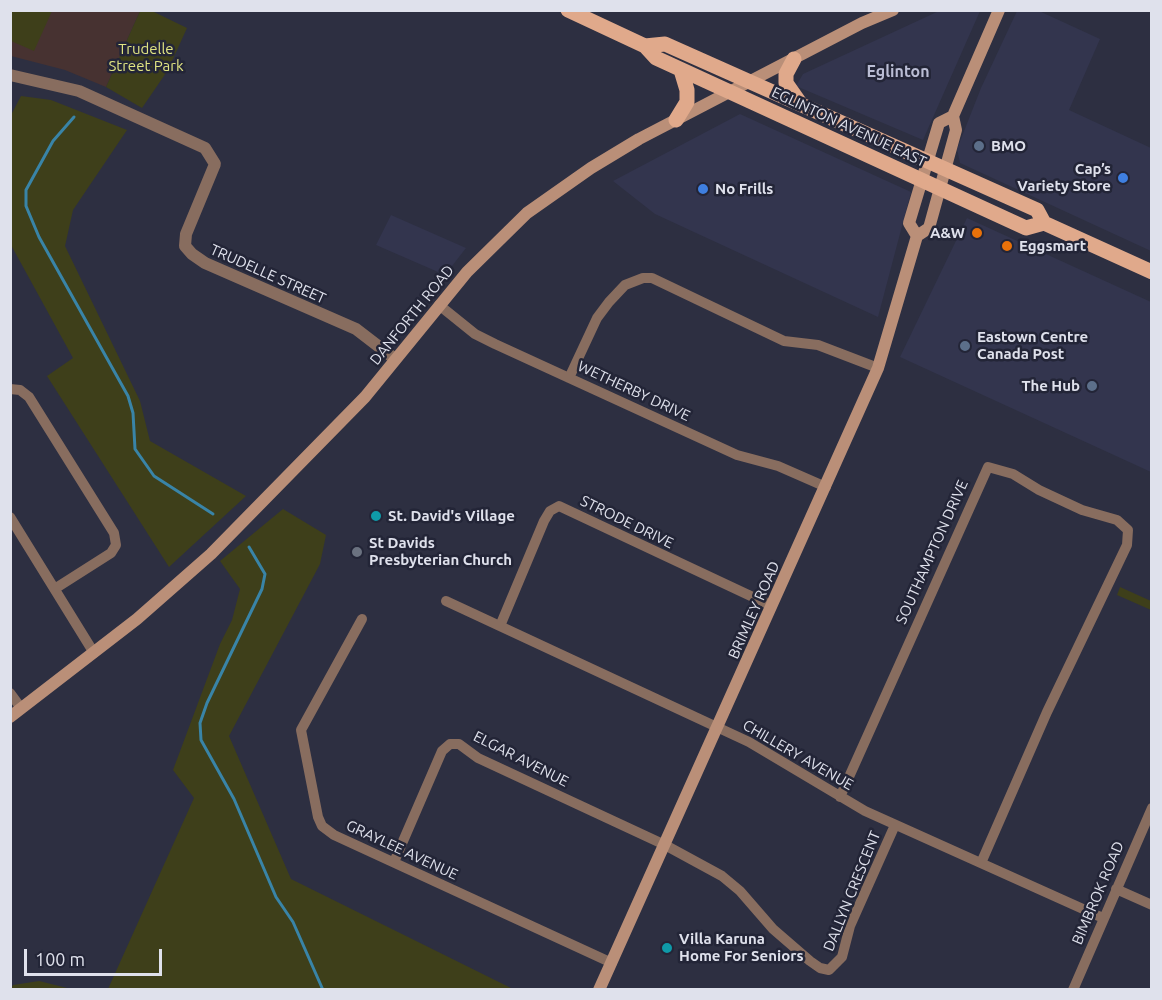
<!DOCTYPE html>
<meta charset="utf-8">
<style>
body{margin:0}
#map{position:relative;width:1162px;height:1000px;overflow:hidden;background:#2d2f41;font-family:Ubuntu,sans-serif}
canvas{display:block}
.frame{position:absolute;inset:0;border:12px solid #dfe1ec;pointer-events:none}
.scale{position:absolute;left:24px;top:949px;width:138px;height:27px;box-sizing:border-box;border:3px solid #dfe1ec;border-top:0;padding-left:8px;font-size:18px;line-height:21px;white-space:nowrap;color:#dfe1ec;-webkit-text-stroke:4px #232537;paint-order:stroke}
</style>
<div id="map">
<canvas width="1162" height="1000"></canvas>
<div class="frame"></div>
<div class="scale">100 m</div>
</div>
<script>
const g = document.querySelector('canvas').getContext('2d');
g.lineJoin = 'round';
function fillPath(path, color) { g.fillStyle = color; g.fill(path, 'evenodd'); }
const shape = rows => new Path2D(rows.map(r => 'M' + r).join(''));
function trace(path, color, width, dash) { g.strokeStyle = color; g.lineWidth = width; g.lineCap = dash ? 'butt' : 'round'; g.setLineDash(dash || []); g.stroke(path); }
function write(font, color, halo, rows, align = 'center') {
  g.font = font + ' Ubuntu,sans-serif'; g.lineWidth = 5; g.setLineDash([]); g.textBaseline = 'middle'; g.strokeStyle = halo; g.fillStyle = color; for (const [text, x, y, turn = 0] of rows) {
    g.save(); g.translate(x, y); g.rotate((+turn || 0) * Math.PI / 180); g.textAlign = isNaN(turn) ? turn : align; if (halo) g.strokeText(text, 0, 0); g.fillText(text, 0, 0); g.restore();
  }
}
const built = shape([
 [939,11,980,11,923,140,796,86,803,74],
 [1017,11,1039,11,1100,39,1069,110,1151,148,1151,251,960,163,957,149,981,88],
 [740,114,911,192,878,317,655,214,613,181],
 [391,215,466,248,445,275,376,245],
 [967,218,1151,302,1151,472,900,357]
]);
const education = shape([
 [10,11,140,11,106,87,65,70,11,56]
]);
const green = shape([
 [11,10,52,11,34,51,11,41],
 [140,11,152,11,187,28,168,70,142,108,106,87],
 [21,96,51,100,127,130,73,210,65,246,140,401,150,441,246,496,169,567,47,376,73,358,11,245,11,115],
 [283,509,326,535,320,564,229,736,291,879,513,989,108,989,194,798,173,770,220,644,232,620,240,589,220,561],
 [1120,587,1151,601,1151,610,1117,595],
 [39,981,71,989,11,989,13,985]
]);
const stream = shape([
 [74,117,53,141,26,190,26,206,39,237,128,396,133,413,135,449,154,476,213,514],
 [249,547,265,574,262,589,207,703,200,723,201,740,234,799,276,897,293,922,323,990]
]);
const minor = shape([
 [439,305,475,334,495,344,737,455,778,466,826,487],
 [569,378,597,318,609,302,625,285,643,278,652,278,784,341,818,345,878,368],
 [10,389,20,390,29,397,114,533,116,545,111,553,56,588],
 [10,517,94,653],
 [446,601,749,742,865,811,1103,918],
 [362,619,301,730,318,817,322,826,334,835,612,963],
 [500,626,544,521,550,511,559,506,772,606],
 [10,693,21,708],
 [840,797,988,467,1013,474,1039,490,1082,510,1117,520,1128,530,1127,545,1047,712,981,863],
 [394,862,442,751,450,744,459,744,478,758,665,845,722,876,740,891,773,929,810,961,820,968,829,970,842,957,850,926,895,825],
 [1116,889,1152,905],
 [1073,990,1152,808]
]);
const tertiary = shape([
 [10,75,79,91,205,148,215,164,186,234,185,246,192,254,205,263,356,329,395,359]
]);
const secondary = shape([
 [917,236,909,223,939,123,953,116],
 [10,717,137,619,211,554,365,397,467,272,527,213,591,168,639,139,862,23,893,10],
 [599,990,878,368,917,236,929,228,956,130,953,116,999,10]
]);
const primary = shape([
 [568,10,645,46,656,58,1026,228,1044,223],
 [645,46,665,44,766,89,1037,210,1044,223,1152,272],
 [794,59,786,74,786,83,800,103],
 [676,120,687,102,687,90,681,70]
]);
const markers = [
 [979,146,6,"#5c6f8a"],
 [1123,178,6,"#3f7fe0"],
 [703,189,6,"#3f7fe0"],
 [977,233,6,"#e8710a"],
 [1007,246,6,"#e8710a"],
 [965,346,6,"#5c6f8a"],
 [1092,386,6,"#5c6f8a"],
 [376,516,6,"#0f9aa8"],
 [357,552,6,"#6b7280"],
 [667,948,6,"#0f9aa8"]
];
const parkNames = [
 ["Trudelle",146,49],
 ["Street Park",146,66]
];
const streetNames = [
 ["EGLINTON AVENUE EAST",849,127,25],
 ["TRUDELLE STREET",268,274,24],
 ["DANFORTH ROAD",412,315,-51],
 ["WETHERBY DRIVE",634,391,25],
 ["STRODE DRIVE",627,522,26],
 ["SOUTHAMPTON DRIVE",932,552,-66],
 ["BRIMLEY ROAD",754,610,-66],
 ["CHILLERY AVENUE",798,755,30],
 ["ELGAR AVENUE",521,759,27],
 ["GRAYLEE AVENUE",402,850,25],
 ["DALLYN CRESCENT",852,891,-68],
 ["BIMBROK ROAD",1098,893,-67]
];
const poiNames = [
 ["BMO",991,146],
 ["Cap’s",1111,169,"right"],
 ["Variety Store",1111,186,"right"],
 ["No Frills",715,189],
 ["A&W",965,233,"right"],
 ["Eggsmart",1019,246],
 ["Eastown Centre",977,337],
 ["Canada Post",977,354],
 ["The Hub",1080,386,"right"],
 ["St. David's Village",388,516],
 ["St Davids",369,543],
 ["Presbyterian Church",369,560],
 ["Villa Karuna",679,939],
 ["Home For Seniors",679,956]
];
const neighbourhoodNames = [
 ["Eglinton",898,72]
];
fillPath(built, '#33354e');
fillPath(education, '#473231');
fillPath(green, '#3e3f1a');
trace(stream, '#3984a7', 3);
trace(minor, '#886d5f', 10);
trace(tertiary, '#886d5f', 12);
trace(secondary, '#ba8f78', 12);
trace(primary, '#e0a98b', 15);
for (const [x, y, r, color] of markers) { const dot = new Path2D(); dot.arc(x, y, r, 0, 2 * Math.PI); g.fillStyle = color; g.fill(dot); trace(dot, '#232537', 2); }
write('15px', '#dfe382', '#232537', parkNames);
write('15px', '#dfe1ec', '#232537', streetNames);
write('bold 15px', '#dfe1ec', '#232537', poiNames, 'left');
write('bold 16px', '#babdd4', '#232537', neighbourhoodNames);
</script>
